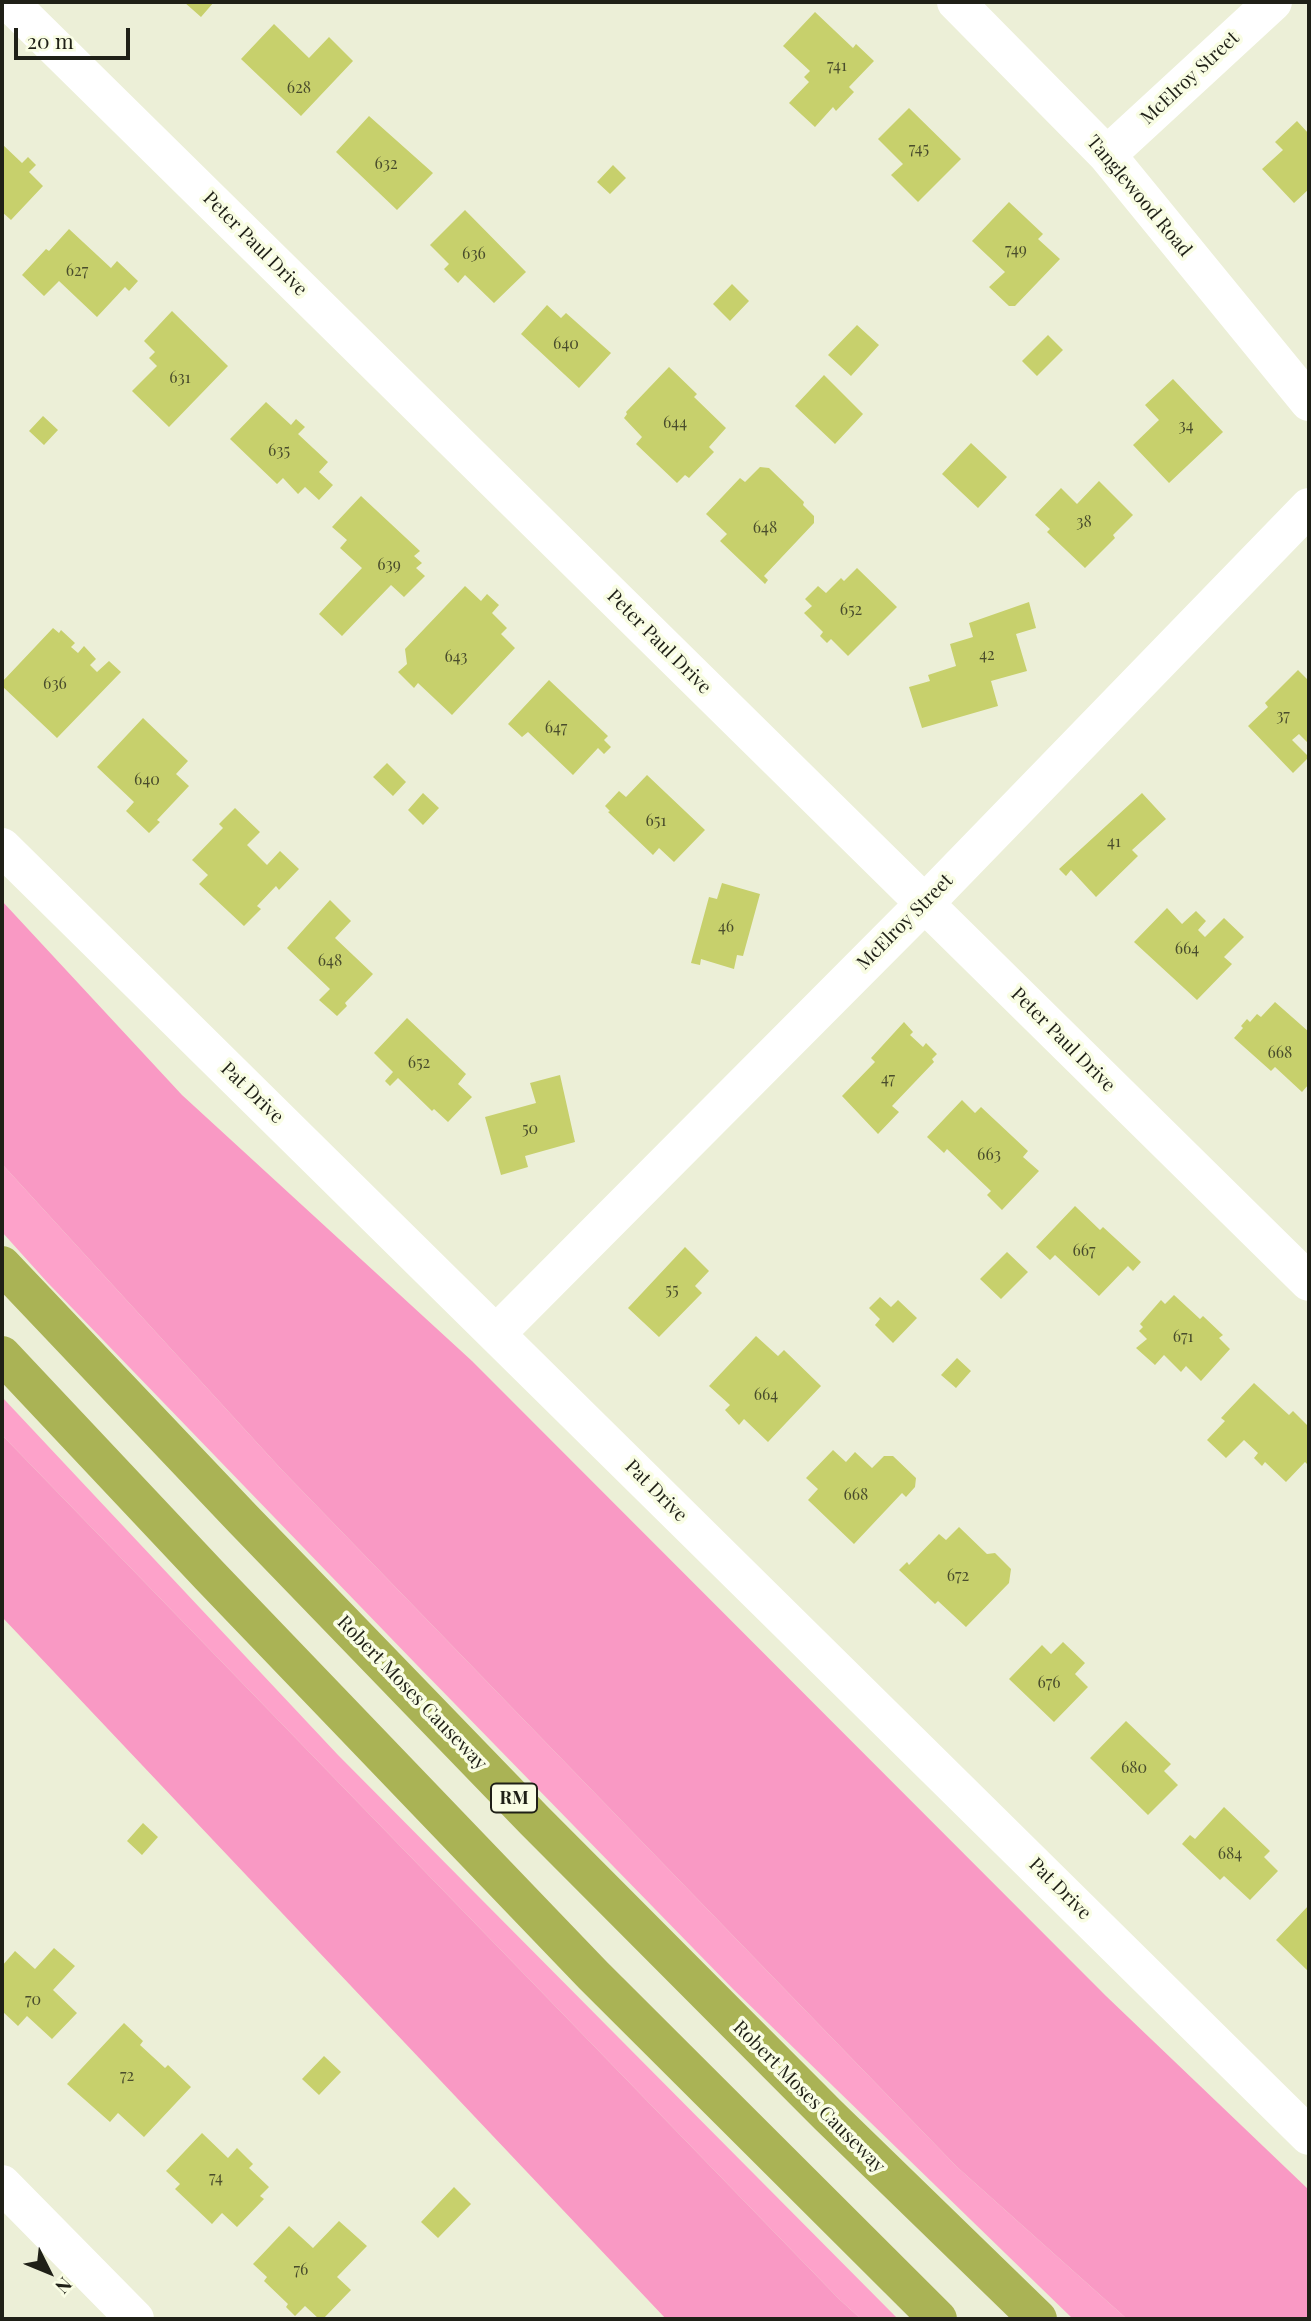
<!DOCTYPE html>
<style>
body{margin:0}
#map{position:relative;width:1311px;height:2321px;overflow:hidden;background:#ecefd7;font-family:"Playfair Display",serif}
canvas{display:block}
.frame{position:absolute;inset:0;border:4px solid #1f2017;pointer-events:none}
.north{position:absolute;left:14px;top:2237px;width:70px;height:70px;-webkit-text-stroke:5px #f9fde4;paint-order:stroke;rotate:133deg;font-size:19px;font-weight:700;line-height:28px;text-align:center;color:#1f2017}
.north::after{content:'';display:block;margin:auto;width:24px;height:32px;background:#1f2017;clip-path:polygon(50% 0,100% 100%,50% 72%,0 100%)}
.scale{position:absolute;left:14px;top:28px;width:116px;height:32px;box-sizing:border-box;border:4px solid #1f2017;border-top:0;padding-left:9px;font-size:21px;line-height:24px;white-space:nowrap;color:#1f2017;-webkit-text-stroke:5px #f9fde4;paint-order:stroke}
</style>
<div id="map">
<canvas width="1311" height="2321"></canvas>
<div class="frame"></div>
<div class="north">N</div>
<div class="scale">20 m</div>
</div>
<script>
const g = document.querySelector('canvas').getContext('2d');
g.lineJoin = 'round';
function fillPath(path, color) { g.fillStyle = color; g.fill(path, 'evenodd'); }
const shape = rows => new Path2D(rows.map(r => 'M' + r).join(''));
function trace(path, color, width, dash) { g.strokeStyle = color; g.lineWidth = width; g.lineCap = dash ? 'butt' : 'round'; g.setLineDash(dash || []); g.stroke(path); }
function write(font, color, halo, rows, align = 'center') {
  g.font = font + ' "Playfair Display",serif'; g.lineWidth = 7; g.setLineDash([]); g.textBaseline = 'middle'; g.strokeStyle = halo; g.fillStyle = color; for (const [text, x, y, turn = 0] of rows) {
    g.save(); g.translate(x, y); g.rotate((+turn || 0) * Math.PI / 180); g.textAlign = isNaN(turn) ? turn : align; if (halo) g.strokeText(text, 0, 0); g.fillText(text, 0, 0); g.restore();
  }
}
const green = shape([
 [2,1164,281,1469,957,2167,1127,2319,1073,2319,733,1989,415,1663,47,1282,2,1232],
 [2,1397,338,1755,898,2319,861,2319,839,2299,2,1435]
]);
const forest = shape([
 [2,901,182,1095,472,1361,1106,1996,1309,2190,1309,2319,1127,2319,957,2167,281,1469,2,1164],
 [2,1435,839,2299,861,2319,666,2319,2,1617]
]);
const building = shape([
 [184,2,214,2,201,17],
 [815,12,853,48,856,44,874,61,849,87,854,92,836,111,833,107,815,127,789,103,809,82,804,77,810,71,783,46],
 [274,24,309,58,329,37,353,61,301,116,241,59],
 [909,108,961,159,918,202,891,175,903,164,878,139],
 [369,116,433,173,397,210,336,152],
 [1297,121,1309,134,1309,189,1294,203,1262,169,1283,150,1275,142],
 [2,144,22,163,28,157,36,165,29,172,43,186,11,220,2,212],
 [613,165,626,178,610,194,597,182],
 [1009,202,1043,234,1038,239,1060,259,1015,306,1009,306,989,287,1005,272,972,241],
 [465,210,526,272,494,303,465,275,458,283,444,269,449,264,430,245],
 [69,229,111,268,117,261,138,281,129,291,125,287,97,317,59,281,44,296,22,275,46,249,49,251],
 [732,284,749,301,730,321,713,304],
 [547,305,561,318,566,313,611,353,579,388,521,334],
 [172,311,228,366,169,427,132,391,157,366,149,358,155,352,144,341],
 [857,325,879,345,851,376,828,355],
 [1048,335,1063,350,1037,376,1022,361],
 [669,367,697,394,694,397,726,428,709,447,714,452,689,478,685,475,677,483,636,444,642,437,624,418,627,414,626,412],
 [824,375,863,414,835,444,795,406],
 [1173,379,1223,432,1169,483,1133,445,1159,420,1145,405],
 [266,402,291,425,296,419,305,427,298,434,328,462,319,472,333,485,319,500,305,487,298,494,283,478,277,484,230,439],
 [43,416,58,430,44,445,29,431],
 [971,443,1007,477,978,508,942,474],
 [760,467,769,468,804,502,803,505,814,516,814,523,764,576,768,580,765,584,720,541,727,534,706,514,740,478,745,482],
 [1099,481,1133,515,1113,535,1115,538,1085,568,1047,532,1050,529,1035,515,1061,488,1077,504],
 [361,496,420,551,414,556,422,563,416,568,425,576,404,597,391,585,342,636,319,614,362,568,340,548,347,540,332,527],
 [857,568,897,607,848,656,831,639,827,643,820,636,823,632,804,613,812,606,805,599,818,586,826,593,841,578,844,581],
 [465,586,481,601,487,594,499,605,492,613,507,628,501,634,515,648,452,715,418,683,414,688,398,672,407,664,405,649],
 [1029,602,1036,628,1016,634,1027,671,991,681,998,706,922,728,909,687,930,681,928,675,956,666,950,644,973,637,969,623],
 [53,628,59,633,61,630,75,643,71,647,78,653,84,646,96,659,90,665,97,672,109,661,121,672,57,738,2,686,2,682],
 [1298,670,1309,681,1309,744,1299,734,1292,740,1309,757,1293,773,1248,726,1268,707,1265,703],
 [549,680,608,736,604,740,611,747,604,754,598,748,573,775,528,732,522,737,508,724],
 [143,718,188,761,176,774,189,786,157,820,160,822,149,833,126,811,134,802,97,767],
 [387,763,406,782,393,796,373,777],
 [647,775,705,830,674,862,659,848,653,855,608,812,610,811,605,806,619,791,626,797],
 [423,793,439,808,423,825,408,810],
 [1142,793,1166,819,1132,850,1138,856,1096,897,1071,870,1066,876,1059,869],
 [235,808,260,832,247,845,267,865,280,851,299,869,279,890,276,886,257,906,261,909,244,926,199,884,208,875,192,860,223,828,219,824],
 [722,883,760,894,743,956,737,955,734,969,701,959,700,965,691,963,709,897,717,899],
 [330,900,351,921,335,938,373,974,345,1003,347,1006,337,1016,319,1000,330,989,287,948],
 [1167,908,1182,924,1196,911,1206,921,1198,930,1205,937,1224,918,1244,937,1224,957,1232,964,1197,1000,1134,942],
 [1275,1002,1309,1032,1309,1084,1302,1092,1275,1067,1271,1071,1234,1038,1243,1028,1241,1026,1247,1019,1250,1022,1257,1014,1261,1017],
 [407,1018,466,1074,458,1084,472,1097,448,1122,434,1109,432,1111,398,1078,390,1086,385,1081,393,1072,374,1053],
 [904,1022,913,1032,910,1035,923,1047,926,1043,937,1054,932,1059,934,1062,892,1106,899,1112,878,1134,842,1096,875,1062,871,1058],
 [560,1075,575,1142,525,1156,528,1167,501,1175,485,1117,536,1103,530,1083],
 [962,1100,975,1113,981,1107,1028,1151,1023,1157,1039,1171,1002,1210,987,1195,991,1191,947,1149,944,1153,927,1137],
 [1075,1206,1100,1230,1103,1227,1141,1262,1133,1271,1128,1266,1099,1296,1055,1255,1050,1260,1036,1247],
 [685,1247,709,1271,695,1286,702,1293,659,1337,628,1308],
 [1007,1252,1028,1272,1001,1299,980,1279],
 [1174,1295,1200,1319,1203,1316,1223,1335,1219,1338,1230,1349,1201,1381,1186,1366,1181,1372,1164,1355,1155,1365,1136,1348,1147,1339,1139,1331,1143,1327,1140,1324,1161,1300,1165,1304],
 [880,1297,891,1307,898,1300,917,1318,893,1343,875,1325,880,1319,869,1308],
 [756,1336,778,1356,784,1350,821,1386,768,1442,744,1419,739,1425,725,1410,730,1405,709,1386],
 [957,1358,971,1371,956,1388,941,1375],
 [1254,1383,1289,1415,1293,1411,1309,1427,1309,1462,1307,1464,1305,1462,1286,1482,1265,1462,1262,1466,1254,1458,1258,1453,1244,1440,1226,1458,1207,1440,1225,1421,1221,1418],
 [833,1450,846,1462,855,1452,872,1468,884,1456,893,1456,916,1478,915,1487,906,1497,902,1493,854,1544,808,1500,818,1489,806,1478],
 [959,1527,987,1554,995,1553,1011,1569,1009,1583,966,1627,938,1601,935,1604,899,1570,907,1562,909,1565,939,1534,946,1540],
 [1063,1642,1085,1663,1075,1674,1088,1687,1054,1722,1009,1679,1042,1645,1051,1654],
 [1126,1721,1171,1764,1164,1771,1178,1785,1148,1815,1090,1758],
 [1224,1807,1270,1851,1264,1857,1278,1871,1250,1900,1224,1876,1220,1880,1182,1844,1190,1835,1195,1839],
 [143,1823,158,1837,142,1855,127,1841],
 [1309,1905,1309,1972,1276,1940],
 [54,1948,75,1966,53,1990,77,2013,52,2039,27,2016,18,2026,2,2011,2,1966,15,1951,35,1969],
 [124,2023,143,2041,140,2045,165,2068,168,2065,191,2087,144,2137,118,2113,110,2122,67,2084],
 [324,2056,341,2072,319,2095,302,2079],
 [202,2133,228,2158,237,2148,253,2164,249,2168,269,2187,260,2196,264,2199,237,2227,222,2213,212,2224,175,2189,180,2184,166,2171],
 [454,2187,471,2204,438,2238,421,2222],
 [339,2221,367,2246,337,2277,351,2290,323,2319,319,2319,305,2306,295,2316,286,2307,288,2304,264,2281,267,2277,253,2264,289,2226,313,2248]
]);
const minor = shape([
 [9,2,1309,1282],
 [956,2,1107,155,1309,402],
 [1107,155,1273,2],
 [2,847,1309,2136],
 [497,1333,925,903,1309,507],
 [2,2184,135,2319]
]);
const motorway = shape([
 [2,1265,242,1518,534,1820,828,2115,1038,2319],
 [2,1355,210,1576,593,1975,938,2319]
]);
const numberNames = [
 ["741",837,66],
 ["628",299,88],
 ["745",919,149],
 ["632",386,164],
 ["749",1016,250],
 ["636",474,254],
 ["627",77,271],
 ["640",566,344],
 ["631",180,378],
 ["644",675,423],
 ["34",1186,426],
 ["635",279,451],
 ["38",1084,522],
 ["648",765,528],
 ["639",389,565],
 ["652",851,610],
 ["42",987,655],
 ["643",456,657],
 ["636",55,684],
 ["37",1283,716],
 ["647",556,728],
 ["640",147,780],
 ["651",656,821],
 ["41",1114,842],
 ["46",726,927],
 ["664",1187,949],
 ["648",330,961],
 ["668",1280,1053],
 ["652",419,1063],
 ["47",888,1079],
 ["50",530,1129],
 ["663",989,1155],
 ["667",1084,1251],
 ["55",672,1290],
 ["671",1183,1337],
 ["664",766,1395],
 ["668",856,1495],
 ["672",958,1576],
 ["676",1049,1683],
 ["680",1134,1768],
 ["684",1230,1854],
 ["70",33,2000],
 ["72",127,2076],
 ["74",216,2178],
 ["76",301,2270]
];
const shields = [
 [514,1798,46]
];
const shieldNames = [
 ["RM",514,1798]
];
const streetNames = [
 ["McElroy Street",1190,78,-43],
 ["Tanglewood Road",1139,196,50],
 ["Peter Paul Drive",255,244,45],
 ["Peter Paul Drive",659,642,45],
 ["McElroy Street",905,922,-45],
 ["Peter Paul Drive",1063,1040,45],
 ["Pat Drive",252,1093,44],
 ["Pat Drive",656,1491,45],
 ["Robert Moses Causeway",412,1693,46],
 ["Pat Drive",1060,1889,45],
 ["Robert Moses Causeway",809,2097,45]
];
fillPath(green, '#fda2ca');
fillPath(forest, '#f999c4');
fillPath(building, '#c7d06c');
trace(minor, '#fff', 38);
trace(motorway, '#aab355', 38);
write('16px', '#494c2c', null, numberNames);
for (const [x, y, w] of shields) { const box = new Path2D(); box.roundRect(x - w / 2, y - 14.5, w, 29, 5); g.fillStyle = '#f9fde4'; g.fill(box); trace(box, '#1f2017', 2); }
write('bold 18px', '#1f2017', null, shieldNames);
write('19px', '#1f2017', '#f9fde4', streetNames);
</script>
